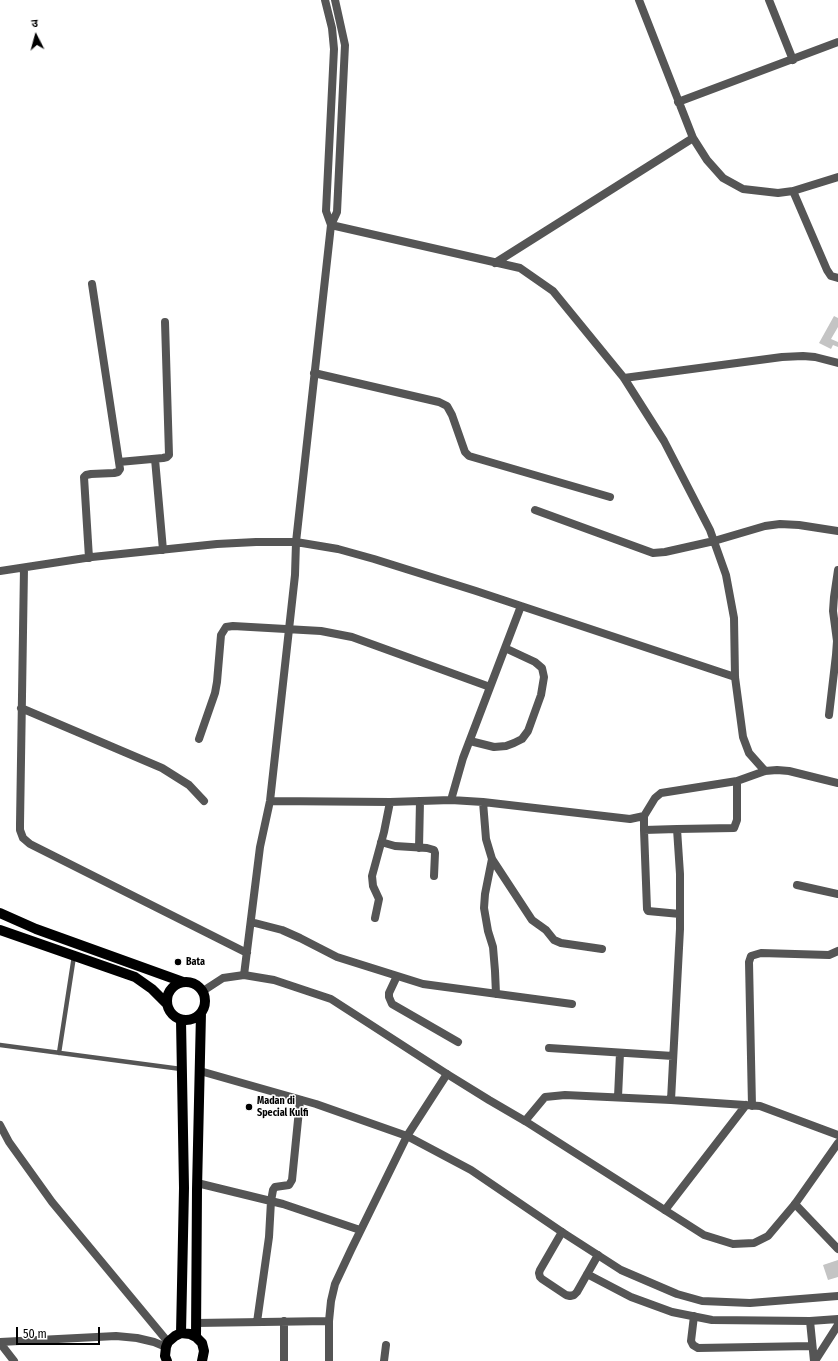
<!DOCTYPE html>
<meta charset="utf-8">
<style>
body{margin:0}
#map{position:relative;width:838px;height:1361px;overflow:hidden;background:#fff;font-family:"Fira Sans Condensed","Noto Sans Devanagari",sans-serif}
canvas{display:block}
.north{position:absolute;left:16px;top:16px;width:40px;height:40px;-webkit-text-stroke:3px #fff;paint-order:stroke;rotate:354deg;font-size:11px;font-weight:700;line-height:16px;text-align:center;color:#000}
.north::after{content:'';display:block;margin:auto;width:14px;height:18px;background:#000;clip-path:polygon(50% 0,100% 100%,50% 72%,0 100%)}
.scale{position:absolute;left:16px;top:1327px;width:84px;height:18px;box-sizing:border-box;border:2px solid #000;border-top:0;padding-left:5px;font-size:12px;line-height:14px;white-space:nowrap;color:#000;-webkit-text-stroke:3px #fff;paint-order:stroke}
</style>
<div id="map">
<canvas width="838" height="1361"></canvas>
<div class="north">उ</div>
<div class="scale">50 m</div>
</div>
<script>
const g = document.querySelector('canvas').getContext('2d');
g.lineJoin = 'round';
function fillPath(path, color) { g.fillStyle = color; g.fill(path, 'evenodd'); }
const shape = rows => new Path2D(rows.map(r => 'M' + r).join(''));
function trace(path, color, width, dash) { g.strokeStyle = color; g.lineWidth = width; g.lineCap = dash ? 'butt' : 'round'; g.setLineDash(dash || []); g.stroke(path); }
function write(font, color, halo, rows, align = 'center') {
  g.font = font + ' "Fira Sans Condensed",sans-serif'; g.lineWidth = 3; g.setLineDash([]); g.textBaseline = 'middle'; g.strokeStyle = halo; g.fillStyle = color; for (const [text, x, y, turn = 0] of rows) {
    g.save(); g.translate(x, y); g.rotate((+turn || 0) * Math.PI / 180); g.textAlign = isNaN(turn) ? turn : align; if (halo) g.strokeText(text, 0, 0); g.fillText(text, 0, 0); g.restore();
  }
}
const building = shape([
 [834,316,838,318,838,327,831,339,838,342,838,347,833,345,831,349,819,343],
 [838,1260,838,1277,828,1280,823,1265]
]);
const service = shape([
 [0,1045,181,1069],
 [59,1053,74,956]
]);
const minor = shape([
 [325,0,332,28,334,49,326,211,331,225],
 [639,0,693,138,707,160,723,178,743,189,778,193,793,191,838,177],
 [769,0,793,60],
 [678,102,838,42],
 [793,191,827,270,831,276,838,278],
 [331,225,520,268,553,291,624,378,664,441,710,530,726,575,734,618,735,677,743,737,749,753,765,771],
 [495,263,693,138],
 [314,373,439,402,447,406,452,415,465,452,469,456,610,497],
 [624,378,782,357,803,356,815,357,838,363],
 [155,459,163,550],
 [119,462,163,458,167,457,169,455,165,322],
 [535,510,653,553,665,552,714,541,765,526,780,524,799,525,838,531],
 [89,558,84,477,86,475,91,474,114,473,118,472,120,469,92,284],
 [24,568,20,824,20,830,23,838,30,844,247,953],
 [0,571,92,557,217,544,256,542,296,542,338,549,374,559,476,591,735,677],
 [21,708,162,768,189,785,204,801],
 [829,715,836,655,837,641,833,611,834,597,838,570],
 [199,739,215,693,217,682,221,635,226,627,233,626,321,631,352,637,490,687],
 [470,741,494,747,506,746,514,743,522,739,528,731,541,695,544,677,542,668,535,662,505,648],
 [451,800,463,758,521,606],
 [270,801,390,802,451,800,483,802,630,819,644,816,655,798,661,793,737,781,765,771,777,770,789,771,838,783],
 [483,802,486,839,492,859,532,920,546,930,554,940,561,943,602,949],
 [644,816,644,830,677,829,680,874,680,929,671,1100],
 [677,829,734,828,737,820,737,781],
 [644,830,647,909,648,911,680,914],
 [381,842,395,846,427,848,434,850,435,853,434,876],
 [419,848,420,801],
 [492,859,485,894,484,908,488,931,493,947,495,971,496,994],
 [797,885,838,894],
 [375,918,379,899,373,886,372,876,384,832,390,802],
 [251,922,282,930,300,938,337,957,423,984,572,1004],
 [244,975,260,847,270,801,295,575,296,542,331,225,337,212,345,45,335,0],
 [397,976,389,993,389,997,392,1004,458,1042],
 [549,1048,673,1056],
 [618,1097,620,1053],
 [752,1106,749,962,751,956,761,953,829,955,838,951],
 [525,1121,545,1097,565,1095,671,1100,760,1106,838,1135],
 [0,1125,9,1142,52,1202,168,1342],
 [197,1183,283,1204,360,1230],
 [795,1204,838,1249],
 [665,1210,746,1105],
 [562,1232,540,1270,539,1273,540,1277,542,1279,566,1295,570,1296,574,1295,577,1292,598,1255],
 [587,1274,631,1297,672,1312,712,1320,810,1321,838,1319],
 [694,1316,691,1341,693,1345,698,1348,812,1346],
 [810,1321,814,1361],
 [257,1322,269,1237,271,1201,273,1190,275,1187,289,1185,292,1180,300,1100],
 [196,1323,329,1321],
 [0,1342,116,1336,137,1338,154,1342,166,1347],
 [0,1343,14,1361],
 [284,1361,284,1321],
 [329,1361,329,1321,331,1301,335,1284,351,1250,407,1136,447,1074],
 [384,1361,386,1345],
 [815,1361,838,1325]
]);
const tertiary = shape([
 [203,991,223,978,244,975,274,980,331,999,447,1074,489,1100,525,1121,704,1235,733,1244,754,1243,768,1236,795,1204,838,1143],
 [200,1071,316,1104,407,1136,471,1170,562,1232,621,1270,677,1294,702,1301,750,1303,838,1296]
]);
const primary = shape([
 [0,913,36,929,183,982],
 [0,930,135,977,152,989,167,1004],
 '167 1001a19 19 0 1 1 38 0a19 19 0 1 1-38 0Z',
 [181,1333,184,1188,181,1020],
 [196,1337,197,1189,201,1013],
 [167,1361,165,1356,166,1347,168,1342,175,1336,181,1333,190,1334,196,1337,202,1343,204,1351,202,1361]
]);
const markers = [
 [178,962,4,"#000"],
 [249,1107,4,"#000"]
];
const poiNames = [
 ["Bata",186,962],
 ["Madan di",257,1101],
 ["Special Kulfi",257,1113]
];
fillPath(building, '#c4c4c4');
trace(service, '#555', 4.5);
trace(minor, '#555', 8);
trace(tertiary, '#555', 8);
trace(primary, '#000', 10);
for (const [x, y, r, color] of markers) { const dot = new Path2D(); dot.arc(x, y, r, 0, 2 * Math.PI); g.fillStyle = color; g.fill(dot); trace(dot, '#fff', 1.5); }
write('bold 10px', '#000', '#fff', poiNames, 'left');
</script>
